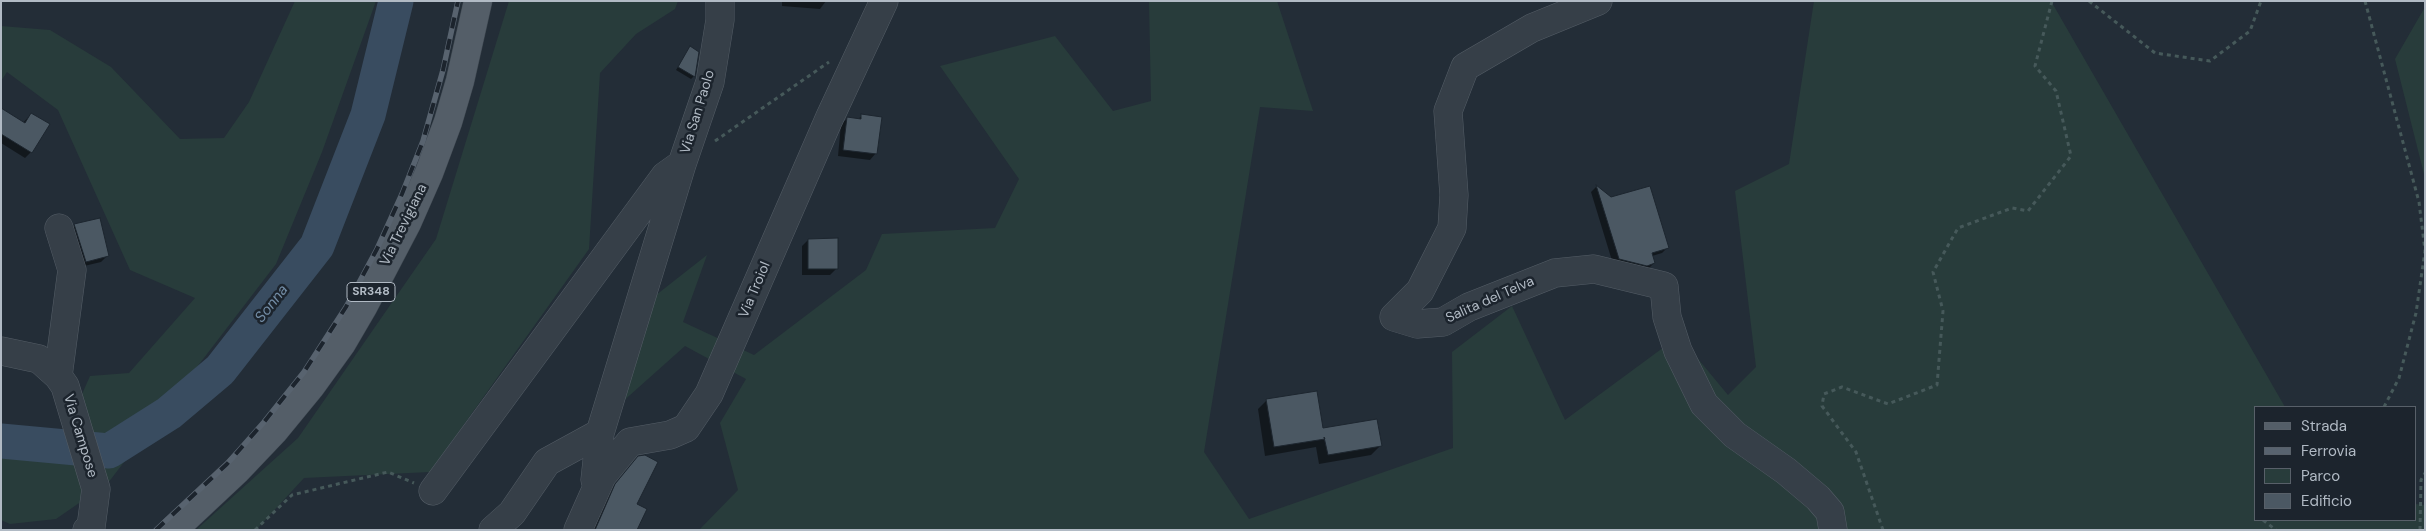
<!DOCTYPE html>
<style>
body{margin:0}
#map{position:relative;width:2426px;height:531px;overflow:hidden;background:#232d37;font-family:"DM Sans",sans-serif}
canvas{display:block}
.frame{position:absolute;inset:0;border:2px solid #b1bac4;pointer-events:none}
.legend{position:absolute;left:2254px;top:406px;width:162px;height:115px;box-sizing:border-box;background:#1c242d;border:1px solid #586069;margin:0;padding:6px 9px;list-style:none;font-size:15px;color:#b1bac4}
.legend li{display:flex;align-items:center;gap:10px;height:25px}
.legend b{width:25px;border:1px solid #586069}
</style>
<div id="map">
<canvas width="2426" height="531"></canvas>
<div class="frame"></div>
<ul class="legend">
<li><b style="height:6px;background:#545e68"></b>Strada</li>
<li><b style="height:6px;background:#58636f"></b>Ferrovia</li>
<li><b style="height:14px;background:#283c3b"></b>Parco</li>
<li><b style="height:14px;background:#4b5863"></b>Edificio</li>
</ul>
</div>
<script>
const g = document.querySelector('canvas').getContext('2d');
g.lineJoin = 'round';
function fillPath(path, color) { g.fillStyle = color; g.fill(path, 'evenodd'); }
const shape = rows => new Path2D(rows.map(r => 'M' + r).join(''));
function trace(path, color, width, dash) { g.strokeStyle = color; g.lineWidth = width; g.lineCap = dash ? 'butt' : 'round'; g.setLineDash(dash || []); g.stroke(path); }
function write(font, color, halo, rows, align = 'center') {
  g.font = font + ' "DM Sans",sans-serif'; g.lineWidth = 5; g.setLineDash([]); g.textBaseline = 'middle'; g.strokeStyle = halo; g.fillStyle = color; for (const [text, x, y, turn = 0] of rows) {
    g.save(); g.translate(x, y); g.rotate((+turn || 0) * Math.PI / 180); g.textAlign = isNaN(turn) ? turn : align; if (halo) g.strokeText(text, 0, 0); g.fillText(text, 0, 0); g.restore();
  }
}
const green = shape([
 [295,1,376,1,322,152,276,264,108,483,56,519,10,524,1,520,1,458,53,460,90,376,129,373,195,298,130,270,58,110,7,72,1,81,1,26,50,30,111,67,180,139,224,138,249,102],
 [509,1,678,1,675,9,636,34,600,73,589,249,430,472,304,478,256,530,196,530,298,438,436,239],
 [1149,1,1277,1,1313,111,1260,107,1204,452,1249,519,1453,448,1452,352,1512,306,1565,420,1679,336,1728,395,1756,367,1735,191,1789,164,1814,1,2051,1,2285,407,2255,407,2255,520,2415,520,2415,504,2425,505,2425,530,699,530,738,490,720,423,746,379,685,346,620,404,651,299,707,255,683,322,754,355,866,270,882,234,995,228,1019,179,940,66,1055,36,1113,111,1151,101],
 [2425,7,2425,178,2395,59]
]);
const shadow = shape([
 [782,1,826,1,820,9,782,6],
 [690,48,694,76,691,79,676,70],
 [1,110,23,123,31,114,31,152,25,158,1,143],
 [862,116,876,153,870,160,838,156,841,124,848,118,858,119],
 [1596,187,1668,247,1662,253,1652,256,1654,263,1648,269,1613,264,1591,192],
 [75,225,107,256,101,262,80,267,69,231],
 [808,240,837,268,830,275,802,275,802,246],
 [1267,400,1322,430,1380,446,1371,455,1319,464,1316,447,1265,456,1258,409],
 [627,470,635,505,635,530,590,530,604,497]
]);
const river = shape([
 [1,441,109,451,169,413,220,370,317,246,368,115,396,1]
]);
const building = shape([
 [690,46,699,52,695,77,678,67,690,46],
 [1,108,25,123,31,113,50,124,32,153,1,134,1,108],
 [861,114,882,117,877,154,843,150,847,117,861,119,861,114],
 [1596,185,1611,197,1650,186,1669,248,1652,253,1655,263,1647,266,1619,259,1596,185],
 [100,218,109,256,86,262,74,224,100,218],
 [838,238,838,269,808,269,808,239,838,238],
 [1317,391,1323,428,1377,419,1382,446,1328,455,1324,437,1325,439,1274,447,1266,399,1317,391],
 [645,455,658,462,637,504,647,509,637,530,595,530,615,484,638,456,645,455]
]);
const path = shape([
 [2089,1,2155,53,2210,61,2250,31,2261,1],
 [2365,1,2419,202,2425,251,2416,313,2399,378,2384,407],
 [715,141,829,62],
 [2263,520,2276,530],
 [255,530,292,495,388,472,414,483],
 [1883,530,1856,452,1822,406,1824,394,1842,387,1888,404,1937,385,1943,311,1933,272,1958,228,2012,208,2028,211,2071,156,2056,91,2035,66,2052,1],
 [2420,530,2421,480,2425,473]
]);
const minor = shape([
 [1598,1,1532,28,1465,67,1448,111,1454,195,1452,228,1420,291,1394,317,1417,324,1443,322,1469,307,1555,273,1594,269,1664,286,1667,317,1678,351,1704,404,1735,435,1786,471,1818,498,1830,512,1833,530],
 [1,351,39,359,58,376,65,386,96,489,91,527,87,530],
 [58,376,72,270,59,228],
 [598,484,595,480,600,433,682,164,710,82,720,20,720,1],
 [433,491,665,176,679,166],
 [493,530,512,513,547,462,600,433],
 [578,530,602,476,630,442,670,435,686,428,709,394,829,119,884,1]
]);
const major = shape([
 [173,530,236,471,274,431,311,386,342,343,363,307,407,223,429,173,448,122,460,81,478,1]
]);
const rail = shape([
 [156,530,227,464,264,422,304,372,346,307,377,249,402,194,423,141,443,70,458,1]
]);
const shields = [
 [371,292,48]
];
const shieldNames = [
 ["SR348",371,292]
];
const streetNames = [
 ["Via San Paolo",698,112,-73],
 ["Via Trevigiana",404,225,-64],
 ["Via Troiol",755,290,-67],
 ["Salita del Telva",1490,300,-24],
 ["Via Campose",80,436,73]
];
const waterNames = [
 ["Sonna",272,304,-52]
];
fillPath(green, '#283c3b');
fillPath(shadow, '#0007');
trace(river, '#394c60', 35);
fillPath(building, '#4b5863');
trace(building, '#1d262f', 1);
trace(minor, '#545d66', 29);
trace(major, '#3f4851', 29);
trace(path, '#46595a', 3, [4, 4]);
trace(minor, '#363f48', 28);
trace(major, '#545e68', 28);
trace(rail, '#58636f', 5.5);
trace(rail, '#1c242d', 4, [11]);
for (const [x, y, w] of shields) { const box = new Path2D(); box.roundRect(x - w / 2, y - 9.5, w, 19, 4); g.fillStyle = '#1c242d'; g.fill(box); trace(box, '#b1bac4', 1); }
write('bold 12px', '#b1bac4', null, shieldNames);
write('14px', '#b1bac4', '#1c242d', streetNames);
write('italic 15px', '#738da6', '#1c242d', waterNames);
</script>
